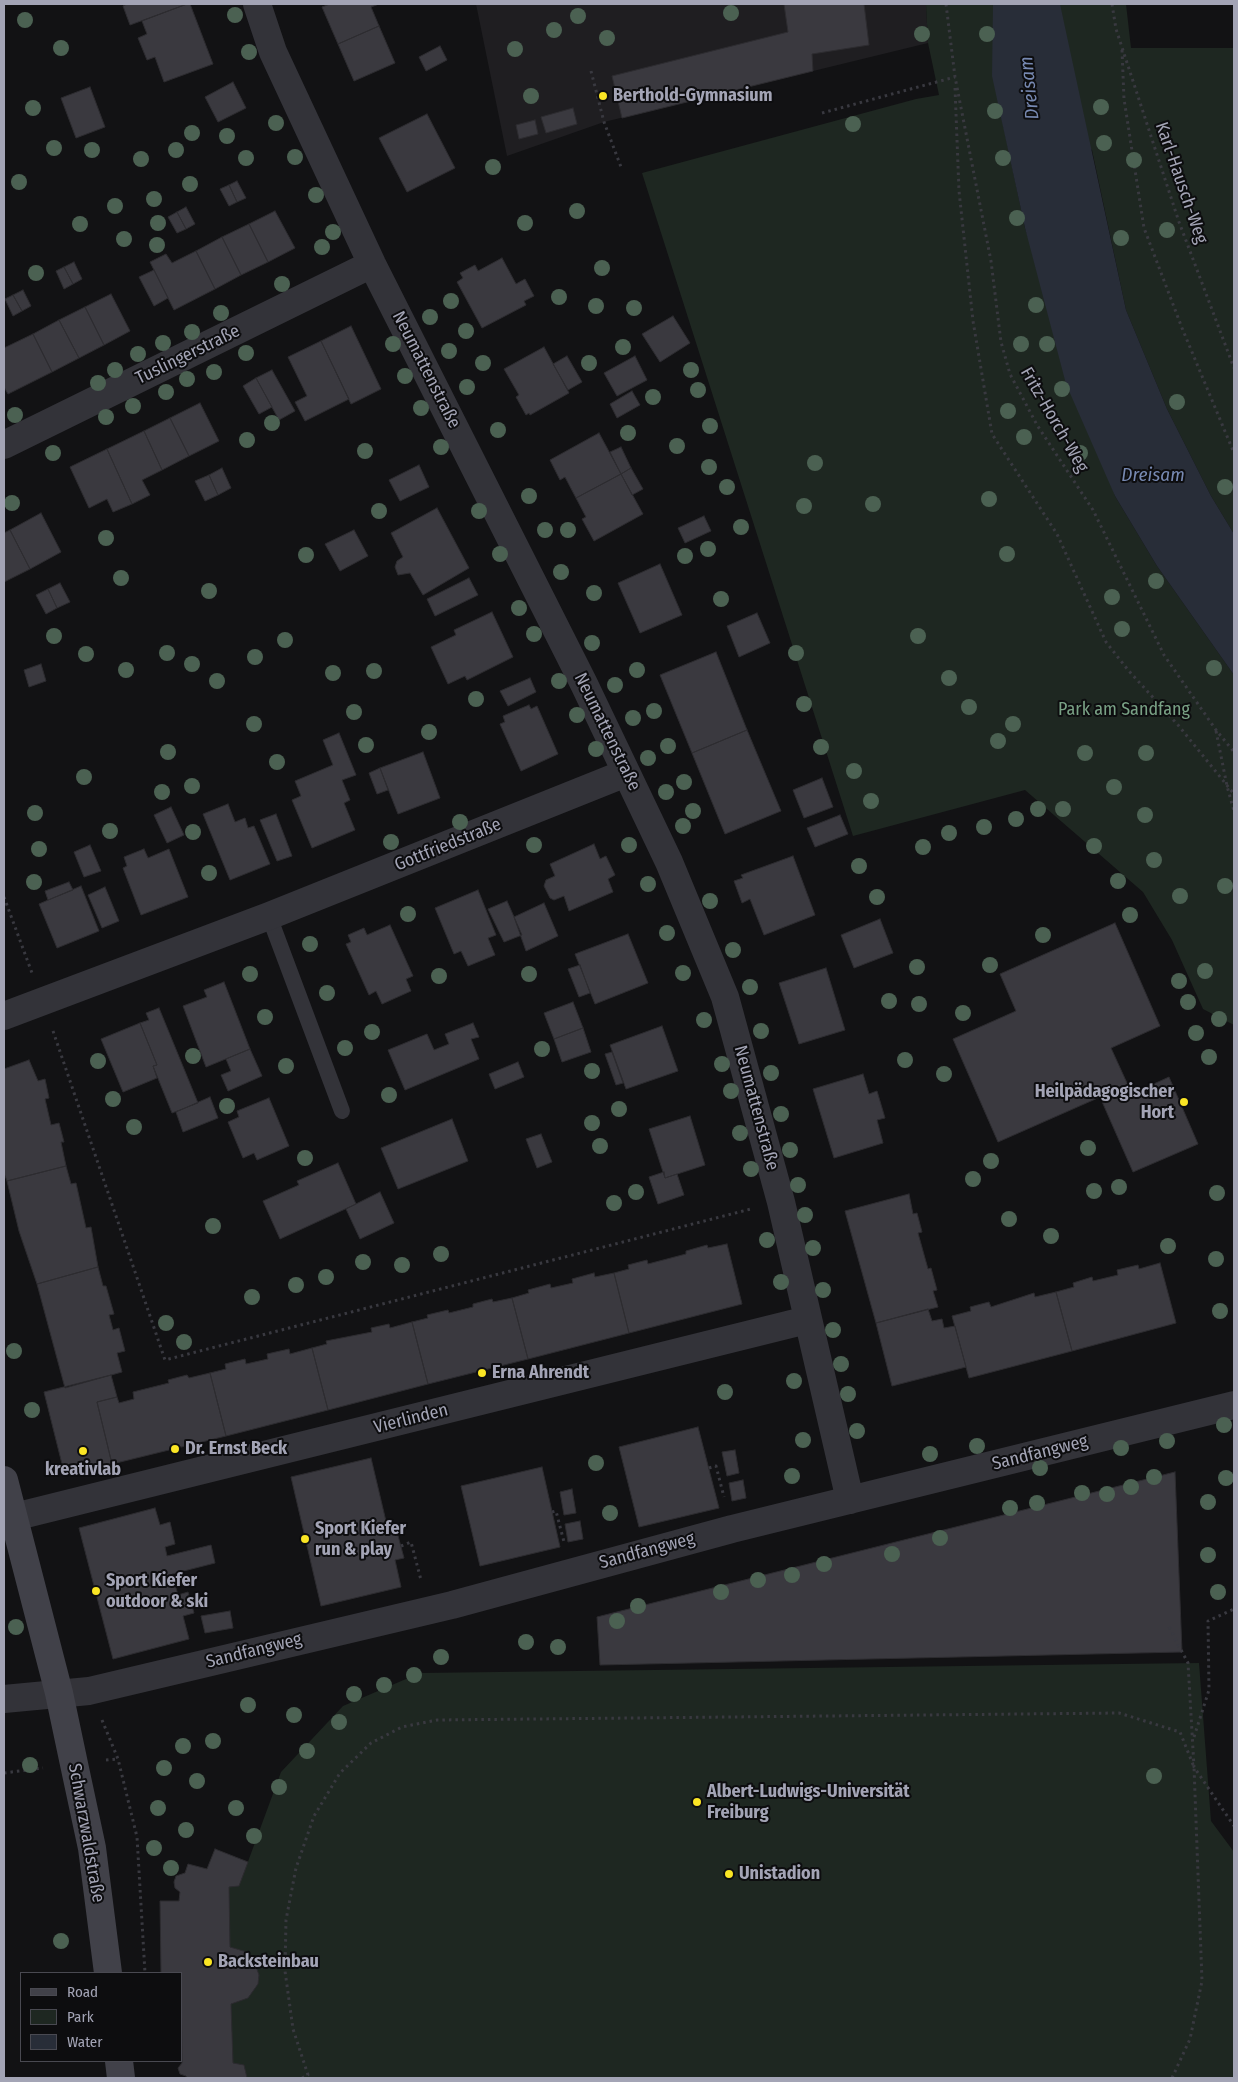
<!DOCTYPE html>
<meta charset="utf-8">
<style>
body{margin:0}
#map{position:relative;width:1238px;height:2082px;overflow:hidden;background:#121214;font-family:"Fira Sans Condensed",sans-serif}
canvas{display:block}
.frame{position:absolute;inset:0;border:5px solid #a3a4b5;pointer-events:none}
.legend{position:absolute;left:20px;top:1972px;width:162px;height:90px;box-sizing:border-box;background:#0d0d0f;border:1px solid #494951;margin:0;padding:6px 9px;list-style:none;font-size:15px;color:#a3a4b5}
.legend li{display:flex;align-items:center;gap:10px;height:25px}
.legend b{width:25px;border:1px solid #494951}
</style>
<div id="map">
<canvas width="1238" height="2082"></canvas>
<div class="frame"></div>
<ul class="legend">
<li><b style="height:6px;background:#414149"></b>Road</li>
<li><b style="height:14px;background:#1e2721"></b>Park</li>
<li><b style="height:14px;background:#282d38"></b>Water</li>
</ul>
</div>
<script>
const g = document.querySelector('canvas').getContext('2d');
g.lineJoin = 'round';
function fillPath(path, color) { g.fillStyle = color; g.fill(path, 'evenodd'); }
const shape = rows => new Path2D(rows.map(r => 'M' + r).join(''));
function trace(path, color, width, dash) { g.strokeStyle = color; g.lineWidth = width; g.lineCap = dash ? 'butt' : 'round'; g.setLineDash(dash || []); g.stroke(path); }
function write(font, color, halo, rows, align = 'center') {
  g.font = font + ' "Fira Sans Condensed",sans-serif'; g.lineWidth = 4; g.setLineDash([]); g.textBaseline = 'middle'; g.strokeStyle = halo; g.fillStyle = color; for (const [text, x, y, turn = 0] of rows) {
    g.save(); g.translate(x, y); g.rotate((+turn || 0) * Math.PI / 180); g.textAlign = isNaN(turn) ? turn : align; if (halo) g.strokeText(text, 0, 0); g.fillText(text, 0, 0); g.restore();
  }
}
const built = shape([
 [476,4,926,4,928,43,604,122,507,156]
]);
const green = shape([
 [926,4,1126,4,1131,48,1234,48,1234,534,1211,496,1167,409,1126,310,1092,150,993,76,1025,228,1115,496,1157,566,1234,675,1234,1025,1203,1009,1172,940,1143,892,1025,790,853,836,642,173,916,99,939,95,928,43],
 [1199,1663,1211,1821,1234,1852,1234,2078,247,2078,244,2065,233,2063,231,2004,248,1998,258,1984,259,1975,253,1958,247,1952,230,1947,229,1887,239,1886,281,1772,343,1706,420,1673]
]);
const water = shape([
 [993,4,1060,4,1126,310,1167,409,1211,496,1234,534,1234,675,1157,566,1115,496,1066,384,1025,228,992,76]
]);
const building = shape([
 [127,4,187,4,130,25,123,6,127,4],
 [187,4,190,4,213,64,164,82,155,57,147,60,138,38,147,34,142,21,187,4],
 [330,4,379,4,371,7,379,26,338,44,322,7,330,4],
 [784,4,864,4,869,45,812,54,813,71,622,118,612,76,788,32,784,4],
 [379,26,395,63,354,81,338,44,379,26],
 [440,46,447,60,426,71,419,57,440,46],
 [233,82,246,108,218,122,205,97,233,82],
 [90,87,105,127,76,138,61,98,90,87],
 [573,108,577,124,546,133,541,117,573,108],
 [427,114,455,168,407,192,379,138,427,114],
 [535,120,538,134,519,139,516,125,535,120],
 [237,181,246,198,237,202,229,185,237,181],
 [229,185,237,202,229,206,220,189,229,185],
 [186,207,195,224,186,229,177,212,186,207],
 [275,211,295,248,268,262,249,224,275,211],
 [177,212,186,229,177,233,168,217,177,212],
 [249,224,268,262,241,275,222,237,249,224],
 [222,237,241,275,215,289,196,251,222,237],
 [196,251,215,289,174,310,150,262,166,254,172,263,196,251],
 [502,258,516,284,525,279,534,296,524,301,526,305,482,328,457,282,463,278,460,273,475,265,478,271,502,258],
 [74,262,82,279,73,284,64,267,74,262],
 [64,267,73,284,64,289,56,271,64,267],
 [154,270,168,298,154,306,139,277,154,270],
 [23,290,31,306,22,311,13,295,23,290],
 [111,294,130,331,104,345,85,307,111,294],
 [13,295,22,311,13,316,5,299,13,295],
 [85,307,104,345,79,358,59,320,85,307],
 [673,316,690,343,660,362,642,334,673,316],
 [59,320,79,358,52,372,33,334,59,320],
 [351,326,381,389,351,404,321,341,351,326],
 [33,334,52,372,8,394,4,387,4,348,33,334],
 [321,341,349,399,305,421,295,402,307,396,288,357,321,341],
 [544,347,569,393,530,415,529,413,526,415,516,397,519,395,504,369,544,347],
 [567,356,582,382,568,390,553,364,567,356],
 [635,356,647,380,617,396,604,373,635,356],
 [272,370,295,411,279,420,256,378,272,370],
 [256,378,272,407,259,414,243,386,256,378],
 [632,391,640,405,617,418,610,404,632,391],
 [200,403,219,441,189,456,170,418,200,403],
 [170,418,189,456,162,470,144,431,170,418],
 [144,431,162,470,142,480,150,495,132,504,107,449,144,431],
 [599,433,621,474,576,498,565,477,560,480,550,460,599,433],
 [621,447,631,468,621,474,610,452,621,447],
 [107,449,132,504,113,512,107,499,89,508,70,467,107,449],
 [419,465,429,487,400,501,389,480,419,465],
 [222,468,231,488,218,495,209,475,222,468],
 [631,468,643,489,632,495,621,474,631,468],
 [621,474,643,514,594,541,582,519,586,517,576,498,621,474],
 [209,475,218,495,205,501,195,481,209,475],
 [437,508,469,568,423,595,410,573,398,575,395,567,397,561,403,557,391,533,437,508],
 [41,513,61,552,30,569,10,530,41,513],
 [704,516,711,531,685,543,678,528,704,516],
 [10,530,30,569,4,582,4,533,10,530],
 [354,530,368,556,340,571,325,544,354,530],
 [660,564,682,615,640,633,618,583,660,564],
 [469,578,478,595,435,616,427,599,469,578],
 [60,583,70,602,57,608,48,589,60,583],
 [48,589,57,608,46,614,36,595,48,589],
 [492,612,513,657,467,680,465,676,448,684,431,647,456,635,454,630,492,612],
 [757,613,770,643,739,657,727,626,757,613],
 [716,652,747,730,692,753,660,675,716,652],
 [41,664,46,681,29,687,24,670,41,664],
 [530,678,536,692,508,706,500,691,530,678],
 [529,705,531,709,537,706,558,754,521,771,500,724,505,722,503,716,529,705],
 [747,730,781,811,725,834,692,753,747,730],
 [339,733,356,775,342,780,350,800,344,803,355,830,312,848,292,800,301,796,295,781,333,765,323,740,339,733],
 [423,752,440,798,398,814,380,768,423,752],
 [380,768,388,790,377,794,369,773,380,768],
 [822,778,833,807,804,818,793,790,822,778],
 [228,804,235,822,245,818,248,828,254,826,270,864,230,880,203,814,228,804],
 [171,807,184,835,167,843,154,815,171,807],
 [276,814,292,856,277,861,260,820,276,814],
 [840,815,848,834,815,847,807,828,840,815],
 [594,844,600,859,606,856,615,875,608,879,613,892,569,911,564,896,554,900,550,898,544,886,546,880,555,876,550,864,594,844],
 [90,845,101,871,84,877,74,852,90,845],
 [144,849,148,858,169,849,188,897,141,915,123,868,127,866,124,857,144,849],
 [793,856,815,915,764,935,750,899,742,903,734,881,743,878,741,875,793,856],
 [69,882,73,890,48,900,45,891,69,882],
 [81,886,99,931,57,948,39,904,81,886],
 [105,887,119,921,102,928,88,895,105,887],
 [478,890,496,935,488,938,495,955,468,966,461,951,454,954,435,908,478,890],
 [507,901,522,935,504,942,488,909,507,901],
 [544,903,558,936,526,951,514,917,544,903],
 [880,919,893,953,854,968,841,935,880,919],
 [1115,923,1160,1026,1111,1048,1132,1094,1169,1077,1198,1144,1133,1172,1100,1097,998,1142,953,1039,1016,1011,1000,974,1115,923],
 [390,925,413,976,406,979,411,991,382,1004,376,991,369,995,346,944,351,942,348,935,364,928,367,935,390,925],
 [628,934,648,983,595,1004,575,954,628,934],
 [580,965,590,993,579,997,568,969,580,965],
 [826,968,845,1030,799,1044,779,983,826,968],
 [224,982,250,1049,206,1067,183,1006,207,997,204,990,224,982],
 [573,1002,583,1028,554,1039,544,1013,573,1002],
 [159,1008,198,1103,172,1113,153,1066,157,1065,140,1023,149,1020,146,1013,159,1008],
 [140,1023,157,1065,153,1066,157,1078,123,1092,101,1039,140,1023],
 [473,1023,479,1037,471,1039,479,1059,405,1090,388,1050,427,1034,434,1050,449,1044,445,1034,473,1023],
 [662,1026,678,1071,626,1089,610,1045,662,1026],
 [583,1028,591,1052,562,1062,554,1039,583,1028],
 [250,1049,262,1076,228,1091,221,1075,231,1071,226,1059,250,1049],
 [612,1052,623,1083,616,1085,605,1054,612,1052],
 [29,1060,38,1081,45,1079,49,1098,45,1099,51,1125,59,1123,64,1142,61,1142,66,1166,7,1181,4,1173,4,1069,29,1060],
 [518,1062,524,1077,495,1089,489,1074,518,1062],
 [863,1074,869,1094,877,1091,885,1118,877,1120,883,1143,834,1158,813,1089,863,1074],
 [210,1097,218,1118,183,1132,176,1112,210,1097],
 [269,1098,289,1146,257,1160,254,1153,243,1158,228,1122,239,1117,237,1111,269,1098],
 [690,1116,705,1165,665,1178,649,1129,690,1116],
 [452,1119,468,1161,398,1189,381,1148,452,1119],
 [541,1134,552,1162,537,1168,526,1139,541,1134],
 [338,1163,356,1204,280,1239,263,1201,299,1185,297,1181,338,1163],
 [66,1166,71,1184,76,1183,86,1228,91,1227,98,1267,37,1284,19,1231,7,1181,66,1166],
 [664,1172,665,1178,677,1174,684,1195,658,1204,649,1177,664,1172],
 [380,1192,394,1223,360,1239,346,1209,380,1192],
 [909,1194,913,1214,917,1213,922,1232,918,1233,928,1269,931,1268,937,1290,933,1291,938,1307,876,1323,845,1211,909,1194],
 [727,1244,742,1304,629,1333,614,1273,629,1269,628,1265,647,1260,648,1264,686,1254,686,1251,707,1245,708,1248,727,1244],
 [1160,1263,1176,1323,1072,1351,1056,1292,1074,1287,1073,1283,1092,1277,1093,1281,1118,1275,1117,1270,1138,1265,1139,1269,1160,1263],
 [98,1267,103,1286,106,1286,114,1314,109,1315,113,1330,119,1328,125,1351,117,1353,122,1372,65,1388,37,1284,98,1267],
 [594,1273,595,1277,614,1273,629,1333,528,1359,512,1298,529,1293,528,1290,550,1284,551,1288,573,1283,572,1279,594,1273],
 [1056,1292,1072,1351,969,1378,952,1316,971,1311,970,1307,989,1302,991,1307,1034,1293,1035,1297,1056,1292],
 [512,1298,528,1359,428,1384,412,1322,428,1318,427,1315,448,1310,449,1313,473,1307,473,1304,492,1299,493,1302,512,1298],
 [928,1309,932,1321,942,1319,944,1328,955,1326,966,1367,892,1386,876,1323,928,1309],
 [412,1322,428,1384,328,1410,312,1348,327,1344,326,1341,372,1332,371,1328,389,1324,390,1328,412,1322],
 [312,1348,328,1410,226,1436,210,1373,226,1369,225,1364,245,1359,246,1364,268,1359,267,1354,289,1349,290,1354,312,1348],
 [210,1373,226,1436,112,1464,97,1402,117,1397,119,1403,134,1399,133,1392,169,1383,168,1380,187,1375,189,1378,210,1373],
 [111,1375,117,1397,97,1402,112,1464,65,1476,44,1392,111,1375],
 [698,1427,719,1508,639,1527,619,1447,698,1427],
 [735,1450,739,1473,727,1476,722,1452,735,1450],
 [371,1458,389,1534,397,1532,404,1558,395,1560,401,1587,321,1606,291,1477,371,1458],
 [542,1467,560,1547,480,1566,461,1486,542,1467],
 [1175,1472,1182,1652,600,1665,597,1617,1175,1472],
 [743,1480,746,1498,732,1501,729,1483,743,1480],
 [572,1489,576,1513,564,1515,560,1492,572,1489],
 [155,1508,160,1525,170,1522,175,1544,165,1547,167,1556,211,1545,215,1563,172,1574,178,1595,188,1592,194,1613,183,1616,189,1639,113,1659,79,1528,155,1508],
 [580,1521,583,1539,568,1542,565,1524,580,1521],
 [230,1611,233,1628,205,1633,201,1616,230,1611],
 [215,1849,248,1862,239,1886,229,1887,230,1947,247,1952,253,1958,259,1975,258,1984,248,1998,231,2004,233,2063,244,2065,247,2078,187,2078,186,2076,180,2074,178,2068,182,2063,181,1973,161,1973,160,1901,179,1901,180,1892,175,1888,174,1882,176,1876,185,1873,188,1864,207,1869,215,1849]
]);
const path = shape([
 [946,4,955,77,991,261,1001,342,1010,374,1037,425,1093,510,1164,655,1216,730,1234,752],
 [1112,4,1116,29,1179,222,1234,368],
 [1122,50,1124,99,1144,228,1182,328,1234,453],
 [591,71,604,122,621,167],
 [955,88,959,191,973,321,992,434,1057,534,1106,642,1128,670,1178,725,1234,794],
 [822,113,955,77],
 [1216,731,1227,786,1234,811],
 [4,897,32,973],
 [53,1031,165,1360,751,1209],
 [709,1468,716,1466,724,1497],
 [552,1512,556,1511,564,1542],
 [401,1546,411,1542,421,1580],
 [1169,1627,1188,1663,1194,1767,1234,1826],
 [102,1720,118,1759,137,1837,145,1973],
 [1194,1737,1209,1690,1208,1621,1234,1609],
 [106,1760,118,1759],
 [4,1773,43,1768],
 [302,2078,308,2075,293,2029,285,1971,286,1920,296,1868,314,1816,340,1773,371,1743,402,1727,437,1720,1119,1713,1180,1732,1194,1767,1202,1981,1190,2039,1172,2078]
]);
const service = shape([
 [269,916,342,1111]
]);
const minor = shape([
 [257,4,273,52,372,264,584,684,669,862,725,997,781,1202,850,1500],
 [4,445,372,264],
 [4,1016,269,916,626,773],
 [14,1517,807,1320],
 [4,1699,89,1691,452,1605,732,1529,1234,1405]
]);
const secondary = shape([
 [4,1480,59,1693,74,1764,92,1848,108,1973],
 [119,2061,121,2078]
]);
const trees = [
 [731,13],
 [235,15],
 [578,16],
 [25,20],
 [554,30],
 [922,34],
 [987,34],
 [607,38],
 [61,48],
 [515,49],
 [249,52],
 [531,96],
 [1101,107],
 [33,108],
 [995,111],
 [276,123],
 [853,124],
 [192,133],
 [227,136],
 [1104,143],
 [54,148],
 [92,150],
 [176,150],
 [295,157],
 [246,158],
 [1003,158],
 [141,159],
 [1134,160],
 [493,167],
 [19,182],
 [190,184],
 [316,195],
 [154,199],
 [115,206],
 [577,211],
 [1017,218],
 [158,223],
 [525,223],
 [80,224],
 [1167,230],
 [333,232],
 [1121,238],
 [124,239],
 [157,245],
 [322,247],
 [602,268],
 [36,273],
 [282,284],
 [559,297],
 [451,301],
 [1036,305],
 [596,306],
 [634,308],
 [221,313],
 [430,317],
 [466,331],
 [192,332],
 [163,343],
 [393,344],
 [1021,344],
 [1047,344],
 [623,347],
 [449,351],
 [246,353],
 [138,354],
 [483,363],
 [589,363],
 [115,370],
 [691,370],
 [214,372],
 [405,376],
 [187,379],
 [98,383],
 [467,387],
 [1062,389],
 [698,390],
 [166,392],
 [653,397],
 [1177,402],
 [133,406],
 [421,408],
 [1008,411],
 [15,415],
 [106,417],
 [272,423],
 [710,426],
 [498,430],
 [628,433],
 [1024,437],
 [247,440],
 [677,446],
 [441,447],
 [365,451],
 [53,453],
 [1080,453],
 [815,463],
 [709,467],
 [727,487],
 [1225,487],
 [529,496],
 [989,499],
 [12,503],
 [873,504],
 [804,506],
 [379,511],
 [479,511],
 [741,527],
 [545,530],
 [568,530],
 [106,538],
 [708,549],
 [500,554],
 [1007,554],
 [306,555],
 [685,556],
 [561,572],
 [121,578],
 [1156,581],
 [209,591],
 [594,593],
 [1112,597],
 [721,599],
 [519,608],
 [1122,629],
 [534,634],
 [54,636],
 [918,636],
 [285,640],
 [592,643],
 [167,653],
 [796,653],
 [86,654],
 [255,657],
 [192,664],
 [1214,668],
 [126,670],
 [637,670],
 [374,671],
 [333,673],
 [949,678],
 [217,681],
 [559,681],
 [615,685],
 [476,699],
 [804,704],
 [969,707],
 [654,711],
 [354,712],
 [577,715],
 [633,718],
 [254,724],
 [1013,724],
 [429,732],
 [998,741],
 [366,745],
 [668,746],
 [821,747],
 [596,749],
 [168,752],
 [1085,753],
 [1146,753],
 [648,758],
 [277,762],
 [854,771],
 [84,777],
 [684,782],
 [192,786],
 [1114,787],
 [162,792],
 [666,792],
 [871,801],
 [1038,809],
 [1063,809],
 [693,811],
 [35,813],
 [1145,815],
 [1016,819],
 [460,822],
 [683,826],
 [984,827],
 [110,831],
 [193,832],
 [949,833],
 [391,842],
 [534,845],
 [629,845],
 [1094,846],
 [923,847],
 [39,849],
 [1154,860],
 [859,866],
 [209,873],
 [1118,881],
 [34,882],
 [648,884],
 [1225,886],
 [1180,896],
 [877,897],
 [710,901],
 [408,914],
 [1130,915],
 [667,933],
 [1043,935],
 [310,944],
 [733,950],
 [990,965],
 [917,967],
 [1205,971],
 [683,973],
 [250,974],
 [529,974],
 [439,976],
 [1179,981],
 [750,987],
 [327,993],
 [889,1001],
 [1188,1002],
 [919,1004],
 [963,1013],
 [265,1017],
 [1219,1019],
 [704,1020],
 [761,1031],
 [372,1032],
 [1196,1033],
 [345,1048],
 [542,1049],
 [193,1056],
 [1209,1057],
 [905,1060],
 [98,1061],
 [722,1064],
 [286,1066],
 [592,1071],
 [771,1073],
 [944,1074],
 [731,1091],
 [389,1095],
 [113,1099],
 [227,1106],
 [619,1109],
 [781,1114],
 [592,1123],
 [134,1127],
 [740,1133],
 [600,1146],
 [1088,1148],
 [790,1150],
 [305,1158],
 [991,1161],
 [751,1169],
 [973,1179],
 [798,1185],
 [1119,1187],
 [1094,1191],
 [636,1192],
 [1217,1193],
 [614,1203],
 [805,1215],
 [1009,1219],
 [213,1226],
 [1051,1236],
 [767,1240],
 [1168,1246],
 [813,1248],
 [441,1254],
 [1216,1259],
 [363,1262],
 [402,1265],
 [326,1277],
 [781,1282],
 [296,1285],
 [823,1290],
 [252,1297],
 [1220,1311],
 [166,1323],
 [833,1330],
 [184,1342],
 [14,1351],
 [841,1364],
 [794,1381],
 [725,1392],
 [848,1394],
 [32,1410],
 [1224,1425],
 [857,1431],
 [803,1440],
 [1167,1441],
 [977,1446],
 [1121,1448],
 [930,1454],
 [596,1463],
 [1040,1468],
 [792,1476],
 [1154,1477],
 [1226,1478],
 [1131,1487],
 [1082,1493],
 [1107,1494],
 [1208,1502],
 [1037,1503],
 [1010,1508],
 [610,1513],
 [940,1538],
 [892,1554],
 [1208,1555],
 [824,1564],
 [792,1575],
 [758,1580],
 [721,1592],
 [1218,1592],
 [638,1606],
 [617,1621],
 [16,1627],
 [526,1642],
 [558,1647],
 [441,1657],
 [414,1675],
 [384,1685],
 [354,1694],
 [248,1705],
 [294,1715],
 [339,1722],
 [213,1741],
 [183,1746],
 [307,1751],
 [30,1765],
 [164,1768],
 [1154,1776],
 [197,1781],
 [279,1787],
 [158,1808],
 [236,1808],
 [186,1830],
 [254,1836],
 [154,1848],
 [171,1868],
 [61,1941]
];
const markers = [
 [603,96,5,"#fae524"],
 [1184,1102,5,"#fae524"],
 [482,1373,5,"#fae524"],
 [175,1449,5,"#fae524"],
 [83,1451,5,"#fae524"],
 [305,1539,5,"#fae524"],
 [96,1591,5,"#fae524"],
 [697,1802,5,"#fae524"],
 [729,1874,5,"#fae524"],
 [208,1962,5,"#fae524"]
];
const poiNames = [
 ["Berthold-Gymnasium",613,96],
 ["Heilpädagogischer",1174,1092,"right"],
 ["Hort",1174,1113,"right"],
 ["Erna Ahrendt",492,1373],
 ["Dr. Ernst Beck",185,1449],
 ["kreativlab",83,1470,"center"],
 ["Sport Kiefer",315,1529],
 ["run & play",315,1550],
 ["Sport Kiefer",106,1581],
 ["outdoor & ski",106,1602],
 ["Albert-Ludwigs-Universität",707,1792],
 ["Freiburg",707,1813],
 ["Unistadion",739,1874],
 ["Backsteinbau",218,1962]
];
const streetNames = [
 ["Karl-Hausch-Weg",1181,183,71],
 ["Tuslingerstraße",188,355,-26],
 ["Neumattenstraße",426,370,63],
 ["Fritz-Horch-Weg",1054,420,60],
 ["Neumattenstraße",607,732,64],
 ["Gottfriedstraße",448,845,-22],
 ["Neumattenstraße",756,1108,75],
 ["Vierlinden",411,1419,-14],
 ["Sandfangweg",1040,1453,-14],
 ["Sandfangweg",647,1551,-15],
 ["Sandfangweg",254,1651,-14],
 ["Schwarzwaldstraße",86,1833,80]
];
const parkNames = [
 ["Park am Sandfang",1124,710]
];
const waterNames = [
 ["Dreisam",1030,88,-96],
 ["Dreisam",1153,476]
];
fillPath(built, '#1f1e21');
fillPath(green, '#1e2721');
fillPath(water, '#282d38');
fillPath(building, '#3a393f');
trace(building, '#2d2c30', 1);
trace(path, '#393940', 3, [2.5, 4]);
trace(service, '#333339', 16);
trace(minor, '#333339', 28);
trace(secondary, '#414149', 28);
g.fillStyle = '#4b6152';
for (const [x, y] of trees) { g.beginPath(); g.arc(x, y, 8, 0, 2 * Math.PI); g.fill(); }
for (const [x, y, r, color] of markers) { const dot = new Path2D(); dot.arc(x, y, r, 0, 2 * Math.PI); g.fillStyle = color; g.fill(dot); trace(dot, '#0d0d0f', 2); }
write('bold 18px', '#a3a4b5', '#0d0d0f', poiNames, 'left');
write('18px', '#a3a4b5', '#0d0d0f', streetNames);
write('18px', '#79a185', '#0d0d0f', parkNames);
write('italic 19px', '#7789b2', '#0d0d0f', waterNames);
</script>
